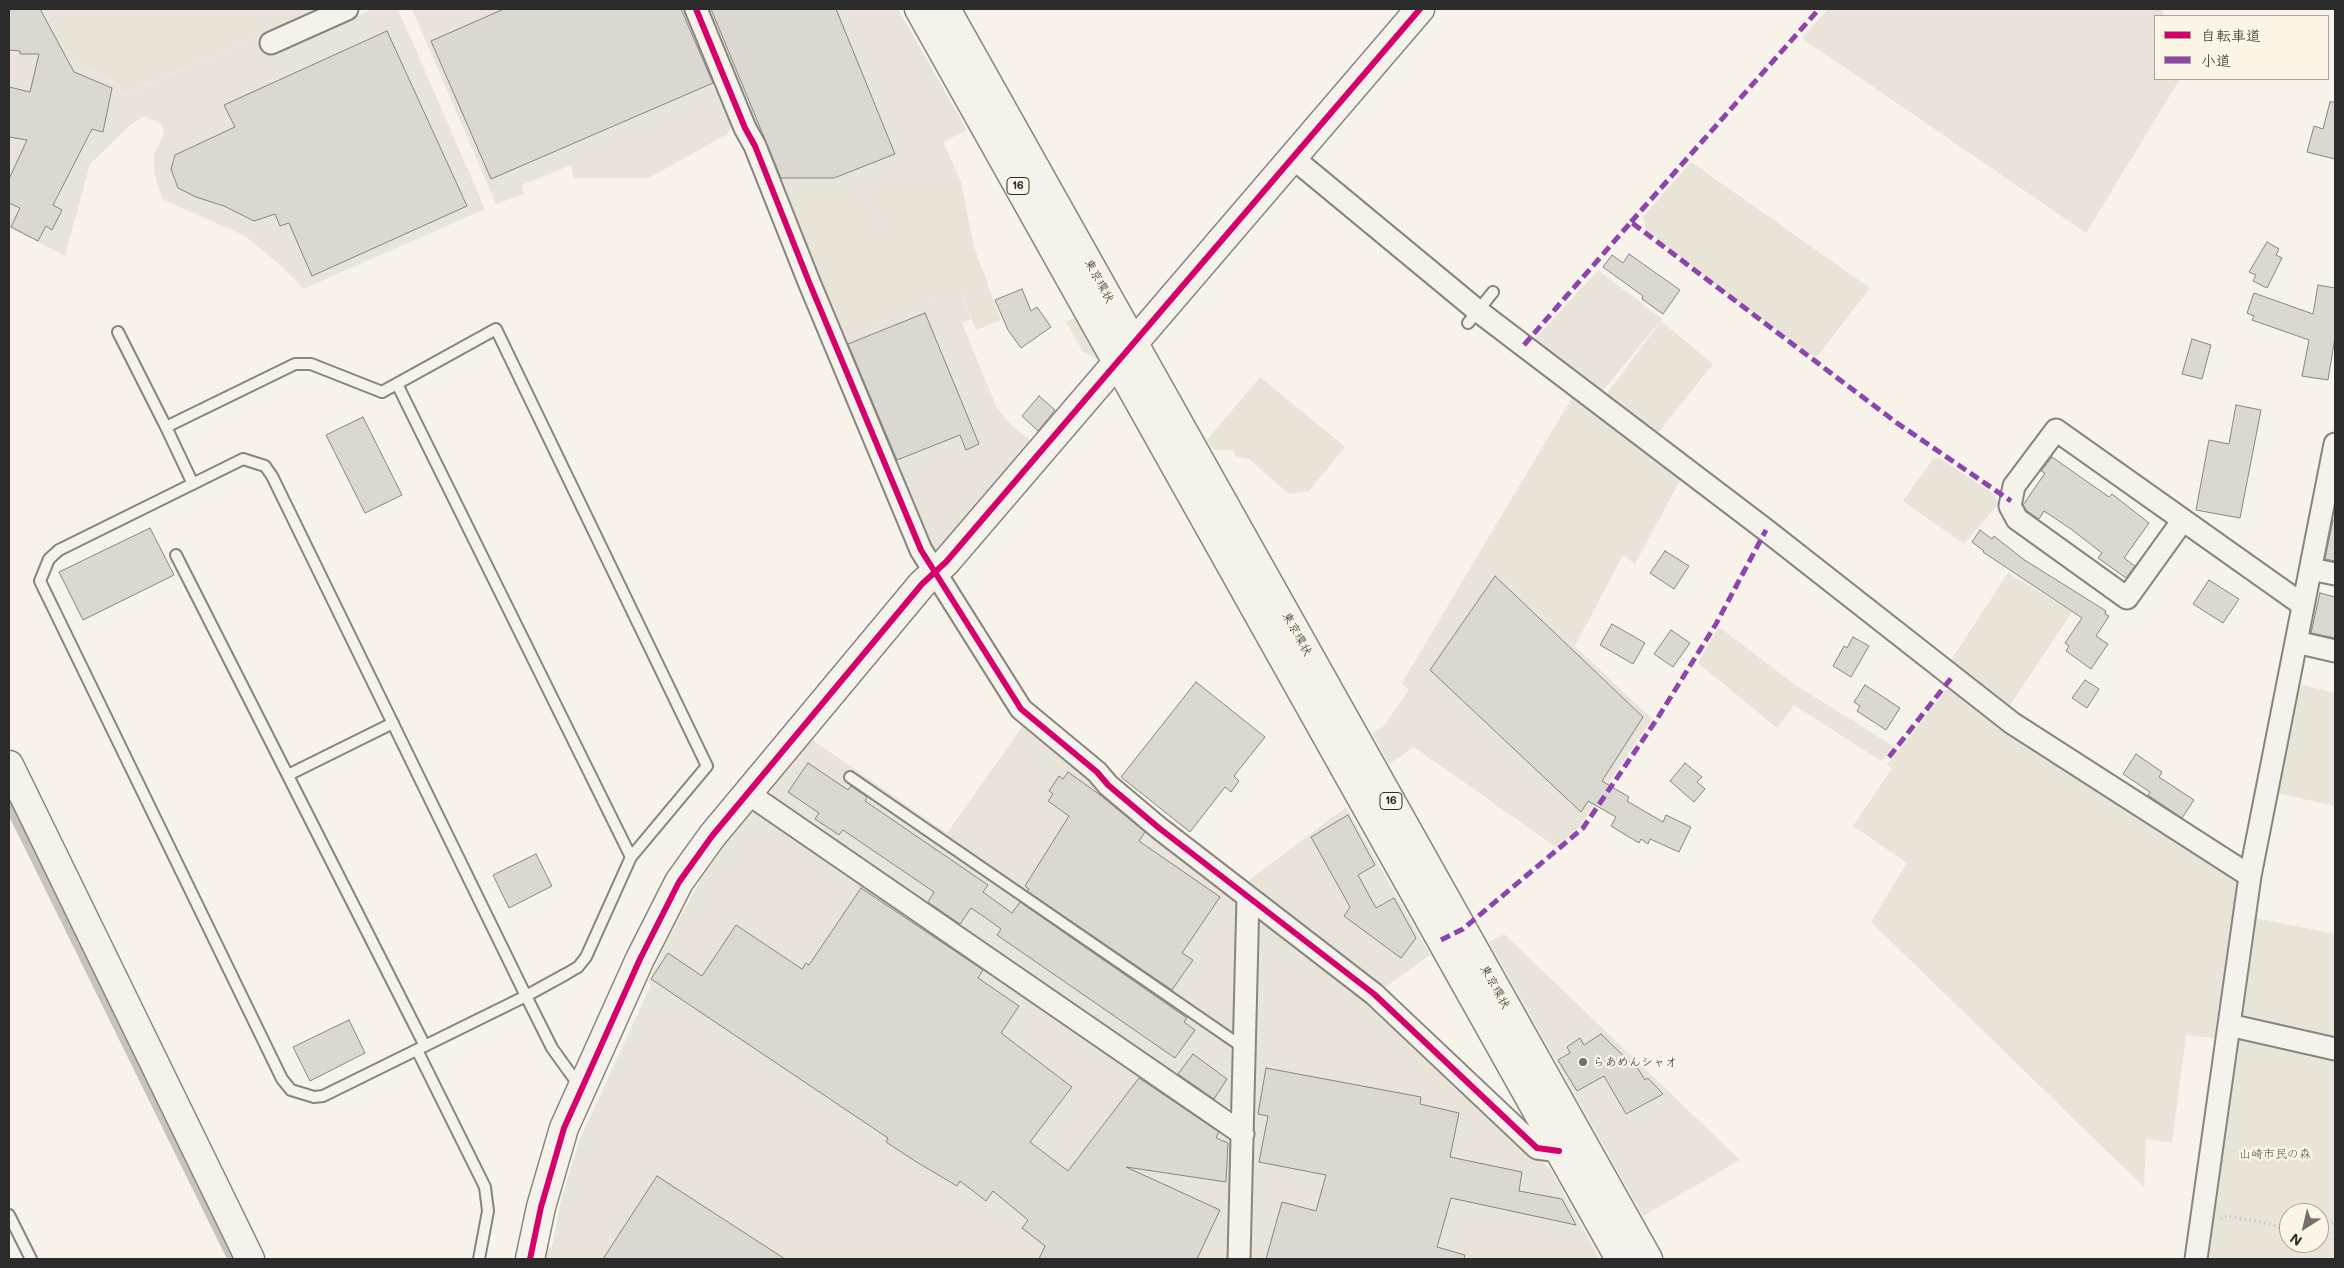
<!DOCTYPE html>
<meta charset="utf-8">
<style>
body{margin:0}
#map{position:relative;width:2344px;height:1268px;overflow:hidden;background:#f7f3ea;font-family:Mali,"Klee One",sans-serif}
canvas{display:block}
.frame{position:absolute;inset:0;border:10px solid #2b2b2b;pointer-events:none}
.legend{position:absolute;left:2154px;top:15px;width:175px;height:65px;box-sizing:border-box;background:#fcf5e5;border:1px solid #a8a49b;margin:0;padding:6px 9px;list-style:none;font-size:15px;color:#2b2b2b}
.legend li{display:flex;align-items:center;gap:10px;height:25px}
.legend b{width:25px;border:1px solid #a8a49b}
.north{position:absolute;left:2279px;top:1203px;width:50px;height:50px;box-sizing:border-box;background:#fcf5e5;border:1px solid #a8a49b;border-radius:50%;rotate:215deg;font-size:14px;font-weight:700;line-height:20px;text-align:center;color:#2b2b2b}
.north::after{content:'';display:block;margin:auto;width:18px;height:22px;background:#72716e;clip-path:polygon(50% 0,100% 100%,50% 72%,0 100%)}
</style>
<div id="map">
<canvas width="2344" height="1268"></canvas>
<div class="frame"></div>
<ul class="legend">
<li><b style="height:6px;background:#d6006c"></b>自転車道</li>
<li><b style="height:6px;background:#8e44ad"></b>小道</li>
</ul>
<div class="north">N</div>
</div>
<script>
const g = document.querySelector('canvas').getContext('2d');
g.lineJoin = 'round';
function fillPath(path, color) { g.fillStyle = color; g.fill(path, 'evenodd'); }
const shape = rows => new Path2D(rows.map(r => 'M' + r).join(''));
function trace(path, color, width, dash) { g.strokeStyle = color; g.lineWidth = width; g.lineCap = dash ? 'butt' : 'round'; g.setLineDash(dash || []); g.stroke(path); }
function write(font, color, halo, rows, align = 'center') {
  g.font = font + ' Mali,"Klee One",sans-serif'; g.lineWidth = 4.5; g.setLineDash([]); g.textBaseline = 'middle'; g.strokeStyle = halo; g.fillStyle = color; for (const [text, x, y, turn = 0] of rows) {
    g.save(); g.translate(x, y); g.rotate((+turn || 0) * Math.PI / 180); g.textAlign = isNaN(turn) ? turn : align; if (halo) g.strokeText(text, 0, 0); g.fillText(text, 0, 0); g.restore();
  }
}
const built = shape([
 [9,9,42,9,70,59,119,86,119,97,266,33,276,53,373,9,398,9,485,209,303,289,285,269,245,236,162,199,154,172,154,154,164,133,161,124,144,116,128,127,90,164,65,256,9,227],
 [412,9,687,9,734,124,727,134,649,178,574,178,571,165,522,185,524,194,496,204],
 [705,9,898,9,967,130,943,142,961,182,874,182,891,231,874,231,776,182],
 [1828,9,2165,9,2162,16,2155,16,2155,79,2180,79,2086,233,1802,38],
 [1598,270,1662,319,1601,393,1534,340],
 [960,289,971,319,962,323,997,408,1012,426,1032,442,939,550,928,548,841,340],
 [1478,555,1652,719,1579,827,1556,847,1414,747,1389,764,1372,733,1383,727,1409,690,1402,683],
 [1025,723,1237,895,1232,1106,1223,1110,773,799,771,787,811,739,947,833],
 [1346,807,1430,955,1380,991,1243,885],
 [761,811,1226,1132,1231,1142,1227,1259,544,1259,547,1246,552,1248,560,1204,579,1141,651,985,648,982,667,941,701,879,723,847,751,813],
 [1267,918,1366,994,1551,1170,1600,1259,1249,1259,1258,922],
 [1504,934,1740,1160,1643,1216,1489,942]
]);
const green = shape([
 [42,9,321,9,118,97,119,85,70,59],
 [1691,162,1870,288,1816,358,1735,300,1646,230,1643,217],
 [776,182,856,182,874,231,890,231,873,182,961,182,974,247,1001,320,976,330,960,289,841,340],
 [1078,316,1097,351,1097,359,1083,352,1066,322],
 [1661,321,1713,364,1654,438,1605,396],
 [1260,377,1345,447,1309,491,1289,494,1249,459,1235,456,1233,450,1213,450,1207,440],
 [1576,391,1684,473,1635,564,1623,555,1575,646,1478,555],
 [1939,458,1992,493,1999,503,1964,544,1903,501,1933,459],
 [2008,573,2072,612,2006,711,1947,666],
 [1719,627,1794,684,1893,746,1881,761,1794,705,1777,728,1698,663],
 [2294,683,2335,693,2335,806,2276,793],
 [1951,684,2242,880,2222,1039,2186,1035,2172,1143,2146,1139,2144,1187,1871,922,1907,863,1853,826,1892,768,1887,765],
 [2251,917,2335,934,2335,1045,2235,1022],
 [2234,1029,2335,1053,2335,1259,2200,1259],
 [2289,1213,2319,1213,2319,1243,2289,1243]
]);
const water = shape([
 [9,793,238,1259,227,1259,9,816]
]);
const building = shape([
 [9,9,40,9,74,72,112,88,103,132,92,129,53,205,62,210,52,230,46,226,38,241,11,227,20,208,9,203,9,179,27,140,9,137,9,87,30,92,39,54,20,54,20,51,9,50,9,9],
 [504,9,681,9,713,83,491,179,431,41,504,9],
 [711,9,836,9,895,154,834,178,781,178,711,9],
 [387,31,467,206,312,276,289,223,280,226,275,214,254,221,224,206,196,197,178,188,171,169,175,155,235,127,224,105,387,31],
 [2330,102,2335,102,2335,159,2307,152,2314,126,2323,129,2330,102],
 [2267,242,2279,249,2276,255,2282,258,2267,288,2253,281,2256,275,2249,272,2267,242],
 [1629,254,1680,290,1663,314,1642,299,1643,296,1603,267,1612,255,1623,263,1629,254],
 [2318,285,2335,288,2335,337,2328,380,2302,376,2309,340,2252,320,2254,316,2247,313,2254,293,2313,314,2318,285],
 [1022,289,1031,311,1037,307,1051,327,1021,348,1008,330,995,300,1022,289],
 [925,313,979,444,966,450,960,435,897,460,848,344,925,313],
 [2192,339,2211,345,2202,379,2182,374,2192,339],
 [1039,396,1055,410,1038,431,1022,416,1039,396],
 [2236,405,2261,410,2240,518,2196,510,2209,440,2229,444,2236,405],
 [363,417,402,495,365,513,326,435,363,417],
 [2052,457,2109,497,2112,494,2149,523,2124,558,2135,566,2126,578,2098,558,2102,553,2071,529,2044,511,2039,519,2027,511,2023,505,2045,473,2041,471,2052,457],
 [2333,520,2335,520,2335,561,2325,559,2333,520],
 [150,528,174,575,83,620,59,572,150,528],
 [1980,530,1992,539,1994,536,2023,559,2106,611,2105,614,2109,616,2096,636,2108,644,2091,669,2066,651,2069,646,2065,643,2082,618,1983,552,1984,551,1972,542,1980,530],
 [1665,551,1689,566,1674,589,1650,573,1665,551],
 [1495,576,1643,717,1602,781,1629,797,1627,801,1663,822,1666,815,1691,827,1679,852,1650,839,1648,844,1641,839,1639,843,1611,826,1616,817,1588,801,1581,812,1430,670,1495,576],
 [2209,580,2239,599,2223,623,2193,604,2209,580],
 [2320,593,2335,597,2335,638,2311,633,2320,593],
 [1612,624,1645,643,1633,664,1600,645,1612,624],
 [1671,630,1690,643,1673,667,1654,654,1671,630],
 [1853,637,1869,646,1851,677,1833,666,1844,646,1847,648,1853,637],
 [2085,680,2099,689,2087,708,2072,698,2085,680],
 [1196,682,1265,737,1234,776,1239,781,1231,792,1225,787,1190,832,1121,777,1196,682],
 [1865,685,1900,708,1886,730,1857,711,1860,706,1854,702,1865,685],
 [2136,754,2162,772,2159,777,2194,800,2182,818,2148,795,2150,792,2123,774,2136,754],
 [808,763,848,790,851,786,867,797,865,801,988,885,983,892,1012,913,1020,902,1187,1018,1184,1022,1195,1030,1175,1058,997,935,1001,929,986,918,971,908,960,924,928,902,934,892,843,830,839,835,815,819,819,813,788,792,808,763],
 [1685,763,1702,777,1697,782,1705,789,1694,802,1670,781,1685,763],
 [1068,772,1100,795,1145,832,1139,841,1220,897,1182,953,1193,960,1172,990,1027,891,1029,889,1025,886,1069,816,1048,801,1053,794,1049,791,1059,776,1063,779,1068,772],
 [1348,815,1375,865,1358,875,1376,908,1394,898,1416,938,1401,958,1344,916,1350,907,1311,837,1348,815],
 [536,854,552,886,509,908,493,875,536,854],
 [861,888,983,970,978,978,1019,1006,1001,1033,1072,1087,1030,1142,1068,1171,1139,1078,1219,1132,1216,1138,1228,1143,1226,1182,1126,1167,1220,1210,1197,1259,1039,1259,1045,1246,1022,1228,1028,1220,993,1191,986,1201,960,1181,957,1186,915,1161,886,1142,888,1138,651,979,668,953,702,976,736,925,802,969,806,963,809,965,861,888],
 [349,1020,365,1053,310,1081,293,1047,349,1020],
 [1601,1034,1633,1065,1635,1064,1645,1080,1648,1078,1663,1094,1626,1114,1604,1076,1577,1091,1558,1060,1570,1053,1567,1047,1580,1038,1584,1045,1601,1034],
 [1193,1054,1227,1079,1214,1099,1178,1074,1193,1054],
 [1266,1068,1421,1097,1420,1104,1459,1113,1450,1157,1522,1172,1519,1191,1562,1199,1576,1225,1451,1198,1437,1247,1465,1255,1464,1259,1266,1259,1282,1202,1316,1211,1326,1175,1259,1162,1268,1116,1258,1114,1266,1068],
 [657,1176,785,1259,603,1259,657,1176]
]);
const path = shape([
 [2221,1219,2225,1216,2272,1224,2289,1233],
 [2319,1231,2335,1222]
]);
const lane = shape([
 [1468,323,1493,292],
 [118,332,166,427,295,364,311,364,382,392,496,329,707,766,631,857,586,957,578,967,566,974,526,996,323,1096,314,1097,291,1090,282,1079,40,581,49,559,59,550,243,459,265,466,272,476,526,996,552,1048,580,1087],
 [397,384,631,857],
 [166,427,193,484],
 [176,555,425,1046],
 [288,775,393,723],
 [850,777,1244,1048],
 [417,1050,485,1187,488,1211,479,1259],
 [9,1215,31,1259]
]);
const street = shape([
 [696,9,745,128,755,146,809,282,921,550,1021,709,1097,772,1108,785,1159,828,1374,994,1537,1148,1559,1151],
 [271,43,347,9],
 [1293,158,1478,311,1766,530,2012,723,2250,876],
 [2183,520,2127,598,2017,519,2010,506,2014,486,2056,430,2303,605],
 [2311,569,2335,574],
 [2296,642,2335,651],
 [746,792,1243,1134],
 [2229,1025,2335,1049],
 [1239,1259,1248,897],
 [2196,1259,2250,876,2335,444]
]);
const secondary = shape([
 [9,765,250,1259],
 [530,1259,541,1207,564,1128,640,959,679,882,712,836,922,584,946,562,1420,9]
]);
const highway = shape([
 [919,9,1620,1259],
 [946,9,1648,1259]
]);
const quiet = shape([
 [1631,222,1819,9],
 [1524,345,1631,222,1897,423,2011,501],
 [1889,757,1952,677],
 [1441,940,1463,929,1583,828,1657,719,1716,624,1766,530]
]);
const cycleway = shape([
 [696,9,745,128,755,146,809,282,921,550,1021,709,1097,772,1108,785,1159,828,1374,994,1537,1148,1559,1151],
 [530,1259,541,1207,564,1128,640,959,679,882,712,836,922,584,946,562,1420,9]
]);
const markers = [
 [1583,1062,5,"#72716e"]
];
const shields = [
 [1018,186,22],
 [1391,801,22]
];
const shieldNames = [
 ["16",1018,186],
 ["16",1391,801]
];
const streetNames = [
 ["東京環状",1099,281,61],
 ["東京環状",1297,634,61],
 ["東京環状",1495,987,61]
];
const poiNames = [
 ["らあめんシャオ",1593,1062]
];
const parkNames = [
 ["山崎市民の森",2275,1154]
];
fillPath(built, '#e9e4d9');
fillPath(green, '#e9e4d8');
fillPath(water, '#c8c4ba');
fillPath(building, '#dad8d1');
trace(building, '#878581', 1);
trace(lane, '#878581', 14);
trace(street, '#878581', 25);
trace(secondary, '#878581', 31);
trace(highway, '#878581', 31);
trace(path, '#bbb8b4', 3, [1, 4]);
trace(lane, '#f5f2ec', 10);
trace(street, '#f5f2ec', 21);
trace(secondary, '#f5f2ec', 28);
trace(highway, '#f5f2ec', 28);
trace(quiet, '#8e44ad', 5, [10, 5]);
trace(cycleway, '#d6006c', 6);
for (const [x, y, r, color] of markers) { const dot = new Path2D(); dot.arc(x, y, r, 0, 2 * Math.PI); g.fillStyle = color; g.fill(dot); trace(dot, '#fcf5e5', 2); }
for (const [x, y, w] of shields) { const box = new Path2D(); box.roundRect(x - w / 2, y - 8.5, w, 17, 4); g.fillStyle = '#fcf5e5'; g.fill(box); trace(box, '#2b2b2b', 1); }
write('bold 11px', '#2b2b2b', null, shieldNames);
write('12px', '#2b2b2b', '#fcf5e5', streetNames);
write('12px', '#2b2b2b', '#fcf5e5', poiNames, 'left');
write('12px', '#585653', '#fcf5e5', parkNames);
</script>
